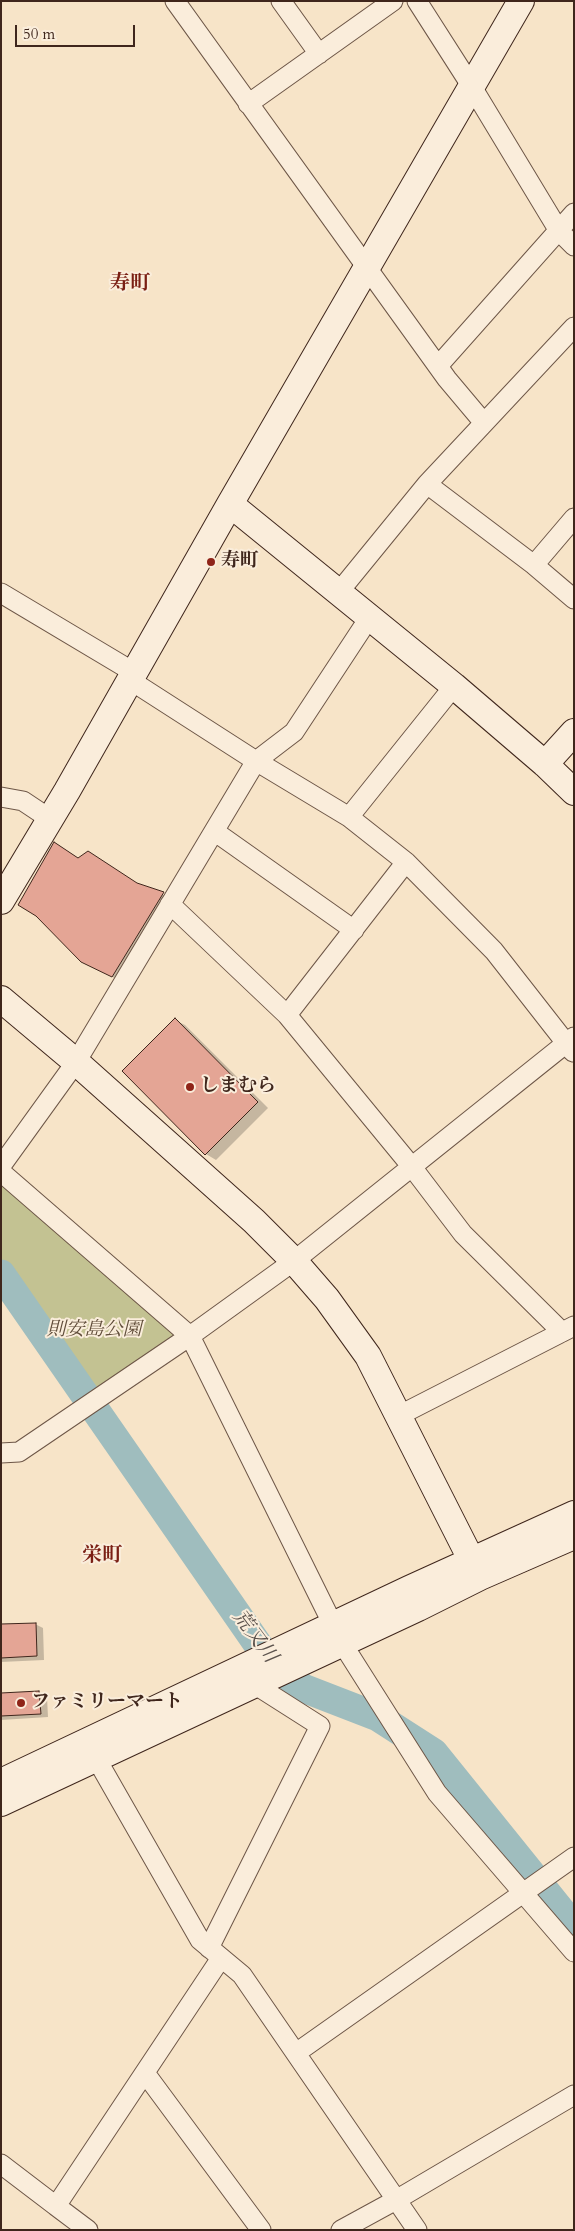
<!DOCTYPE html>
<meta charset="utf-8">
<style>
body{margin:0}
#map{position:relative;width:575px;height:2231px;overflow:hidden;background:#f7e4c8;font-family:Cardo,serif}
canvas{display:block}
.frame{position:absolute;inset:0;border:2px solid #3f261c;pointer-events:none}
.scale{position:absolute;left:15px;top:25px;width:120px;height:22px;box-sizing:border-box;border:2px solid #3f261c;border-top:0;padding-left:6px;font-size:15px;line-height:18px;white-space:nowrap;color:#3f261c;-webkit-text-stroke:4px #faeddb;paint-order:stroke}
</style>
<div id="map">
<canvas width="575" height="2231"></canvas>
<div class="frame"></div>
<div class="scale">50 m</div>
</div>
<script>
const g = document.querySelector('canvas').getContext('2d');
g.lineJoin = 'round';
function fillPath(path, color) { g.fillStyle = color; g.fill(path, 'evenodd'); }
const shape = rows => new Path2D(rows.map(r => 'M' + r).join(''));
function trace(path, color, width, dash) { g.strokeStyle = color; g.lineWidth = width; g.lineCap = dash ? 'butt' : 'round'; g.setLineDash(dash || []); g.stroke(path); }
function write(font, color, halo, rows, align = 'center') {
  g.font = font + ' Cardo,"Noto Serif JP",serif'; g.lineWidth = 4; g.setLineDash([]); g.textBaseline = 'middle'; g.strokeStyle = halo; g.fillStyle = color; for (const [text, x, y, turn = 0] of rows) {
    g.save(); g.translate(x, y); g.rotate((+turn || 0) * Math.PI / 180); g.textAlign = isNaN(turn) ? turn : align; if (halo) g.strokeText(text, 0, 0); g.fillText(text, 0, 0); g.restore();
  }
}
const green = shape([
 [1,1183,182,1336,80,1404,1,1290]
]);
const shadow = shape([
 [55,843,79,859,173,899,122,982,93,967],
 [175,1020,185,1025,268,1108,216,1160,206,1154,123,1071],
 [35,1624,43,1628,44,1660,1,1662,1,1625],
 [39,1692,47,1697,48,1717,1,1720,1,1694]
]);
const river = shape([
 [1,1274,270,1662,303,1688,378,1717,434,1753,574,1927]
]);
const building = shape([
 [54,842,78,858,88,851,137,883,164,892,112,977,81,962,36,916,18,905,54,842],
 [175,1018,258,1102,205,1155,122,1071,175,1018],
 [36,1623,37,1656,1,1658,1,1624,36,1623],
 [39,1691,41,1714,1,1716,1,1693,39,1691]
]);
const street = shape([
 [175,1,447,379,484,423],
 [281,1,319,54],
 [417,1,472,87,559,231,574,246],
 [248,104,393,1],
 [438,366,574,213],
 [427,484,534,565,574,599],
 [534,565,574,518],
 [1,593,135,673],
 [338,593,427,484,574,327],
 [130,680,256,761,349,817,406,862,494,951,573,1052],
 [1,797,23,801,50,819],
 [349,817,454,686],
 [214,831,354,930],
 [170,904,287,1015,412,1167,463,1234,562,1332],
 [287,1015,406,862],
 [1,1166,76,1062,256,761,294,732,369,618],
 [1,1172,190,1336,342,1643,437,1793,574,1952],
 [400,1415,574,1326],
 [1,1453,19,1452,190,1336,294,1261,574,1037],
 [96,1758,200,1940,242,1975,417,2230],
 [209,1948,320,1726,254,1684],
 [296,2053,574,1857],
 [145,2073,261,2230],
 [1,2164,56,2206],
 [88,2230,56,2206,221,1958],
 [341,2230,396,2200,574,2095]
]);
const secondary = shape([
 [230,504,454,686,545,764,574,792],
 [545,764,574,732],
 [1,901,67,791,230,504,521,1],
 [1,999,76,1062,254,1221,294,1261,327,1299,368,1356,480,1577],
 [1,1782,409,1589,574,1514],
 [1,1803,418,1608,480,1577,574,1536]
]);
const markers = [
 [211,562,5,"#8f2418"],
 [190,1087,5,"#8f2418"],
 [21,1703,5,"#8f2418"]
];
const poiNames = [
 ["寿町",221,562],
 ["しまむら",200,1087],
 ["ファミリーマート",31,1703]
];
const parkNames = [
 ["則安島公園",94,1331]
];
const neighbourhoodNames = [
 ["寿町",130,284],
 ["栄町",102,1556]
];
const waterNames = [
 ["荒又川",254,1637,53]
];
fillPath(green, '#c3c292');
fillPath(shadow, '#0003');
trace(river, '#9fbdbe', 29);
fillPath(building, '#e4a595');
trace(building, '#3f261c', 1);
trace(street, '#6d5647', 21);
trace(secondary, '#3f261c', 28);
trace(street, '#faeddb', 19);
trace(secondary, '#faeddb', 26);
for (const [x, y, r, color] of markers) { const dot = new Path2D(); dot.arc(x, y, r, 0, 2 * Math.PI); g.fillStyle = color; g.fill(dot); trace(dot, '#faeddb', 2); }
write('bold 19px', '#3f261c', '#faeddb', poiNames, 'left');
write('italic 19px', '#604d3a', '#faeddb', parkNames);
write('bold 20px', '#7a1f14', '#faeddb', neighbourhoodNames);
write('italic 20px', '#5c534d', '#faeddb', waterNames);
</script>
